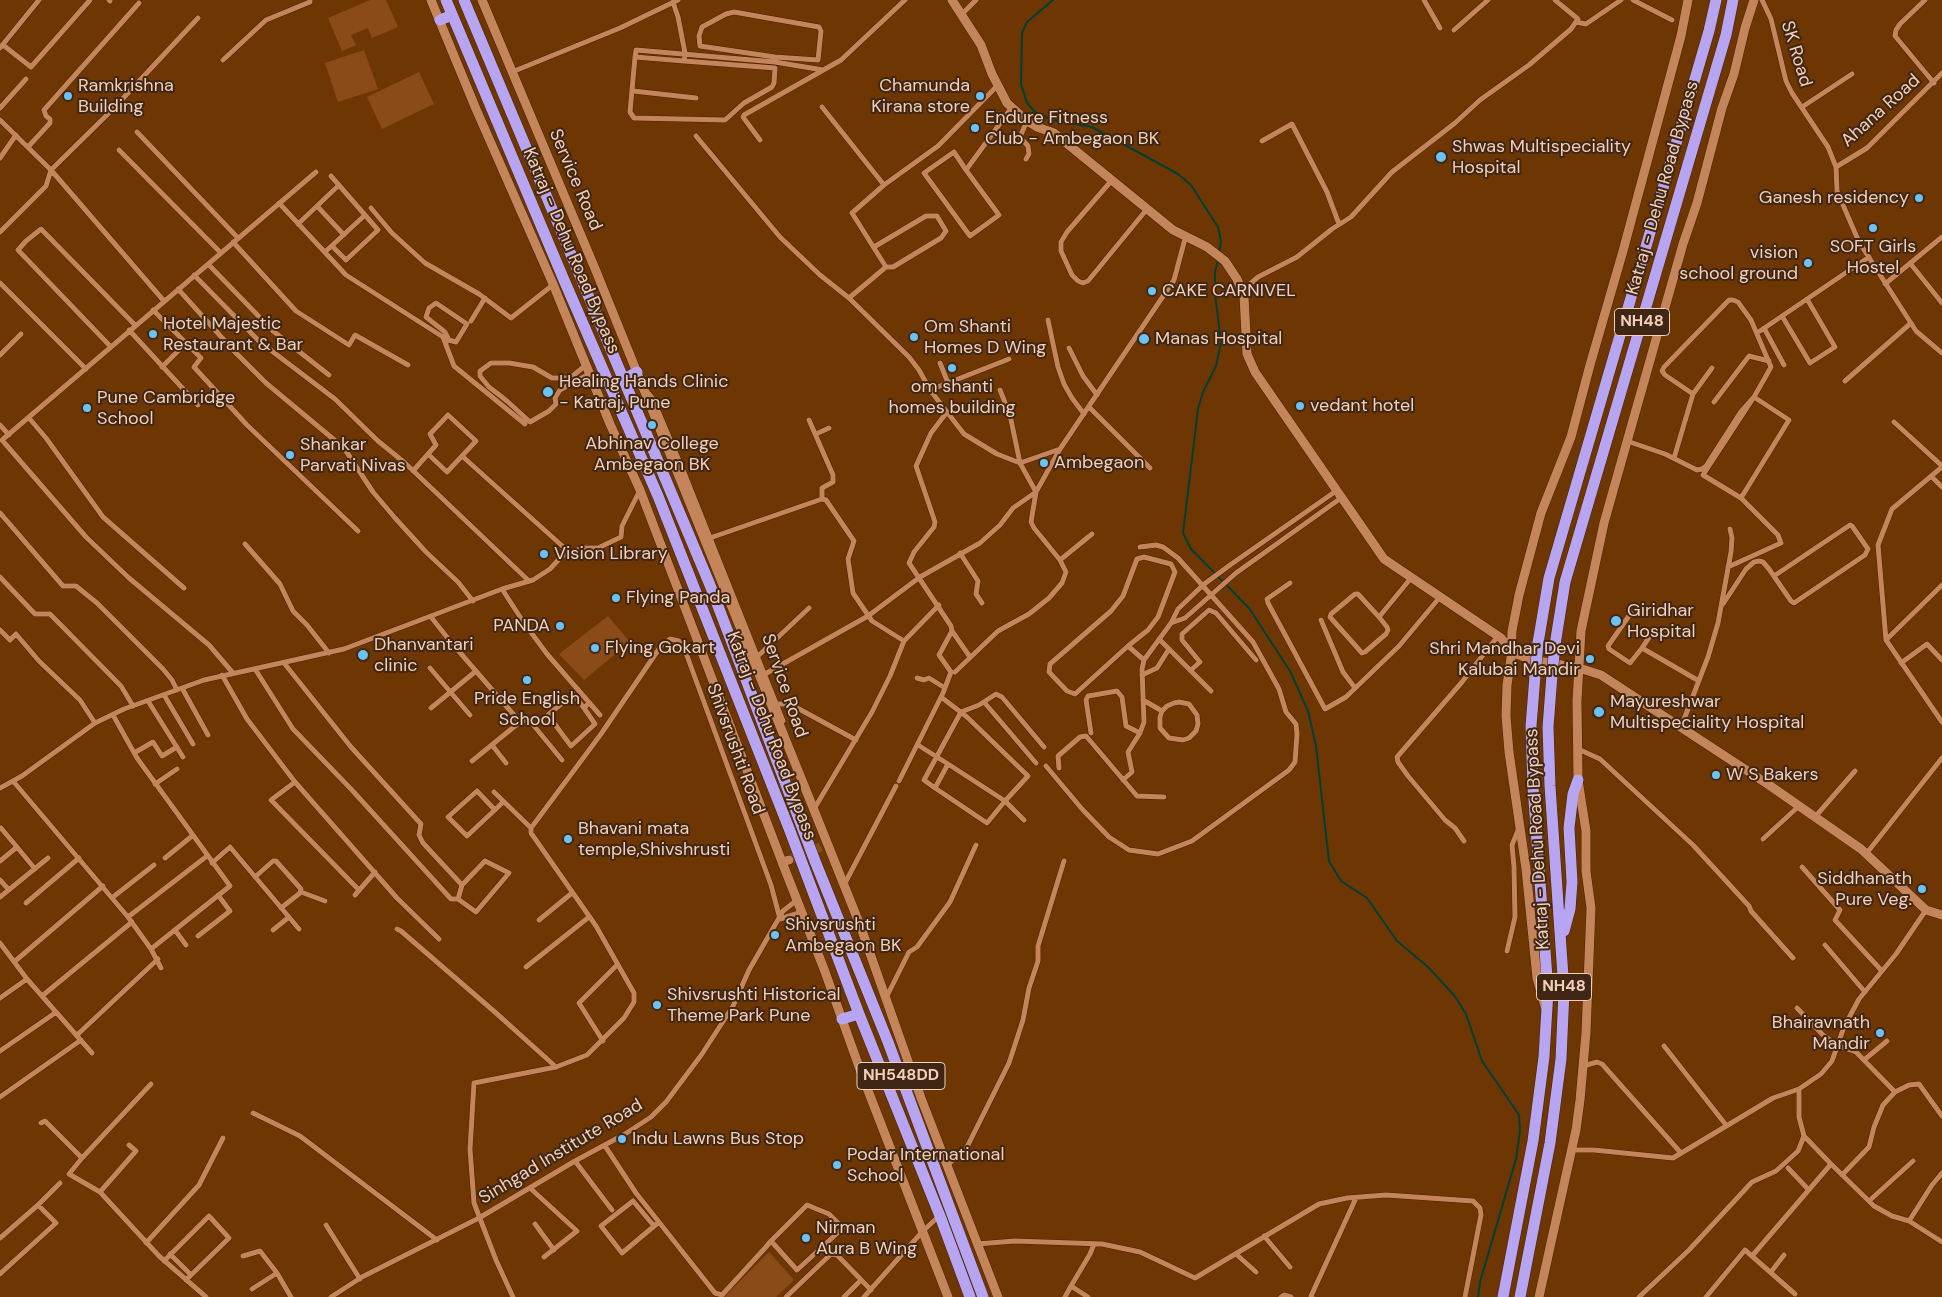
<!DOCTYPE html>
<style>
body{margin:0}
canvas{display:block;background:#6d3603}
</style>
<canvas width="1942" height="1297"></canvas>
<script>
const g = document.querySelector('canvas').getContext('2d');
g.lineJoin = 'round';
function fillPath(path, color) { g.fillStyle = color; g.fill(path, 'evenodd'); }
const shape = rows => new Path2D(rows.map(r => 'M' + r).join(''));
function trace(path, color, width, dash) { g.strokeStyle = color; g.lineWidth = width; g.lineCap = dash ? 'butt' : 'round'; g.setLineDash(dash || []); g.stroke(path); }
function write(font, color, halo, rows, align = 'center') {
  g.font = font + ' "DM Sans",sans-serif'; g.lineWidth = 4; g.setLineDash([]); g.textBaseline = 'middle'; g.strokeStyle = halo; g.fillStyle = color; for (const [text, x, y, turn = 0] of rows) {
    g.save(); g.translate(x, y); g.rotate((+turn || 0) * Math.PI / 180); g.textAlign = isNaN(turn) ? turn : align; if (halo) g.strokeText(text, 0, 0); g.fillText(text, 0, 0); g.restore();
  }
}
const green = shape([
 [370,0,386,0,398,27,372,38,368,28,351,35,356,45,342,51,328,18],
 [364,50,378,89,338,102,325,63],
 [419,72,434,104,382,129,367,97],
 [608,616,630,642,584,680,559,654],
 [769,1252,794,1280,776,1297,724,1297]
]);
const stream = shape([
 [1053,0,1027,22,1022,33,1021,84,1027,103,1035,112,1052,120,1092,127,1178,174,1191,185,1218,227,1221,241,1219,253],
 [1218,260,1215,272,1215,294,1221,342,1216,366,1203,392,1198,409,1183,533,1191,549,1249,608,1290,671,1308,711,1316,746,1329,861,1341,881,1367,898,1397,941,1428,967,1454,995,1466,1014,1482,1061,1519,1115,1520,1131,1516,1159,1480,1282,1478,1297]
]);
const secondaryTunnel = shape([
 [789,860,821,847]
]);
const street = shape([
 [109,0,110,1],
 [1424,0,1440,28],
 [1633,0,1672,20],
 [1762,0,1771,19,1786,81,1792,93,1828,147,1836,167,1837,191,1859,242,1916,331,1942,353],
 [1925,0,1900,24,1896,30,1895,36,1934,83],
 [673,2,678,17,685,53,684,61,635,57,630,112,634,118,725,120,744,103,772,87,774,83,775,68,684,61],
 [734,12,819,27,821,31,818,60,775,57,700,46,699,36,702,27,726,14,734,12],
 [961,15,976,0],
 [1576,22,1586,24,1621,0],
 [1454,30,1488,0],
 [3,45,31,67,90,0],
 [0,48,39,0],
 [635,57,636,50,775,62,823,70],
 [223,60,266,20,310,2,310,0],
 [512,72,620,28,678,0],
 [633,91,696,98],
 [822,107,884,185,938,146,998,85],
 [1802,107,1852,74],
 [0,108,26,79],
 [0,120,51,170,164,301],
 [137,132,238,238],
 [696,136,780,237,820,275,849,298,909,357,919,370,930,390,964,434,997,454,1020,463,1060,449],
 [760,140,743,117,744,115,841,60,905,0],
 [1262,141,1292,124,1327,192,1339,224],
 [28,147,50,123,50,119,46,116,44,110,139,3],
 [119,150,221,253],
 [0,158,16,135],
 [1026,159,1029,154,1028,146,1020,137,1027,121],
 [1836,167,1867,148,1942,73],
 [966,170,954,152,924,173,970,236,999,215,966,170,1012,107],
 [331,176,378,230,346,260,332,246],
 [1112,180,1067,232,1061,242,1061,251,1072,275,1078,281,1083,283,1088,281,1147,209],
 [339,185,317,206,344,235],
 [279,203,346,275,443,337,454,366,525,424],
 [371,208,392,233,425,263,479,294,511,318,554,284],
 [298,224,317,206],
 [0,232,46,186,51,170,113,109,198,18],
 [233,242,296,311,349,345,355,335,408,365],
 [874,247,926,216,937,216,946,231,941,238,893,267,886,267,852,213,884,185],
 [325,252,365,215],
 [1910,263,1942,303],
 [208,264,273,331,329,375],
 [194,275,260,342,335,399,378,441,405,463,529,581],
 [0,283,86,369],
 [1885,284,1942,237],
 [178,289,234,351,266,383,344,448,373,492,395,518,426,552,458,582,473,601],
 [1242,291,1258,277,1297,257,1332,229,1351,217,1392,172,1455,123,1480,100,1529,65,1571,29,1578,19,1555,0],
 [849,298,886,267],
 [153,310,201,358,194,367,247,425,358,531],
 [1782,316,1810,363,1835,347,1807,299],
 [1048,320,1058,367,1064,384,1072,398,1084,414],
 [471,321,485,298],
 [1764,328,1784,365],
 [129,330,198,405],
 [1760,331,1869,257],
 [446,342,449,340,456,342,467,324,436,303,429,308,426,317,445,332,449,340],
 [111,347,18,250,26,241,41,229,135,325],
 [1069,348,1083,376,1097,395],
 [0,355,21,334],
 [940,363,948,383],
 [586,365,570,378,552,378,533,367,509,363,491,363,480,371,480,376,489,387,507,401,530,422,549,411,556,404,555,398,560,390,589,374],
 [162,367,186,343],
 [1845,381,1911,323],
 [930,390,1009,359],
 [649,394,653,399,685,475,783,721],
 [1754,397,1789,420,1741,498,1703,475,1754,397],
 [1714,402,1749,356,1769,361],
 [1089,407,1150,468],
 [29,418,46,438,103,517,184,588],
 [809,420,833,475,833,482,822,488,822,499],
 [1894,422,1942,466],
 [0,425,9,435],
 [816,434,829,428],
 [1627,441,1665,454,1697,470,1702,469,1706,466,1740,413,1754,397,1771,367,1751,320,1738,302,1733,300,1729,300,1664,367,1662,371,1665,375,1693,394,1712,368],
 [462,456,569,552],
 [1674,458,1693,394],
 [1942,467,1892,509,1878,545,1886,640,1942,722],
 [413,471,436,445,430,434,448,415,476,441,447,472,428,454],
 [1931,476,1942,487],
 [0,513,63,586,76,586,97,603,163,669,172,680,177,690],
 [710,538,822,499,826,500,854,541,848,559,853,593,872,621,904,641],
 [245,544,280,584,293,611,307,625,329,653],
 [960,553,978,581,976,594,982,603],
 [1060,560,1092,534],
 [1728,567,1781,543,1778,535,1741,498],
 [0,577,35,614,50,614,121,686,133,706],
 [1290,583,1267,599,1268,603,1325,709,1346,697,1399,646,1440,597],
 [502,589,524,623,547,654,600,715],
 [1723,604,1746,569,1754,562,1759,561,1763,562,1769,569,1791,601,1794,603,1865,555,1868,549,1852,526,1850,525,1774,576],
 [1631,613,1608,646,1609,649,1630,663,1642,648],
 [431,617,450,641,520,722,472,761],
 [1379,617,1358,594,1355,594,1331,614,1330,617,1362,653,1365,652,1386,634,1388,630,1387,627,1379,617,1411,578],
 [1321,620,1343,672,1355,688],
 [1171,623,1185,618,1236,573,1341,498],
 [0,630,10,640,16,634,39,661,80,700,95,723],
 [1654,630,1642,648,1699,681],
 [952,631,970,657],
 [1159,639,1211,691],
 [1886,640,1942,585],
 [1128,646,1075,694,1067,691,1049,672,1050,664,1111,611,1123,596,1137,559,1144,557,1171,564,1175,572,1158,617,1148,630,1128,646,1144,660],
 [758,656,809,608],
 [284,663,351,747,421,824,419,835,423,843,462,885],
 [1901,663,1927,644,1942,660],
 [430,668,470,715],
 [255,669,293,729,351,789,451,899,458,899],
 [1191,670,1200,662,1182,640,1182,634,1209,610,1216,613,1256,660],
 [955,672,998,631,1029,614,1049,598,1062,583,1066,572,1060,560,1034,528,1031,522,1036,492,1020,463,1010,415,1000,390],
 [233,673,209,645,129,578,86,537,2,440,316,172],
 [765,674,868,616,920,577,980,543,1000,525,1013,508,1036,492,1060,449,1174,280,1186,235],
 [222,675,247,719,295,782,397,898,439,939],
 [1142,675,1157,668,1169,649],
 [917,678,924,680,929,678,945,688],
 [182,688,208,735],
 [164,695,193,744],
 [941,697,967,717,1028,776,1005,801,1024,820],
 [1143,700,1162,711,1160,717,1160,728,1169,738,1183,740,1189,738,1196,731,1198,724,1197,715,1189,704,1179,702,1174,703,1167,706,1162,711],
 [148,701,183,757],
 [984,702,1036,763],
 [776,704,790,704,856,740],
 [431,708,476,671],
 [584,708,595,724,571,746,548,715,573,694,584,708,589,703],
 [113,715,137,758,230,886,151,949],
 [520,722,527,720,530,721,562,760],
 [1681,727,1708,657,1718,623,1731,552,1732,538,1730,529],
 [1091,733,1086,700,1088,696,1117,691,1122,697,1126,726,1140,733],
 [492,745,506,763],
 [918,745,948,764,935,788,987,823,1005,801,948,764],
 [1578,749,1600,759,1693,845,1749,906,1751,911,1793,958],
 [134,753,153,742,162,756,177,747],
 [1046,766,1082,809,1109,837,1129,850,1158,854,1192,841,1289,770,1295,762,1297,734,1296,724,1286,712,1279,689,1253,642,1178,558,1163,547,1156,545,1140,547],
 [1059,768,1058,756,1080,737,1086,736,1137,796,1164,797],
 [1123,780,1132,772,1128,752,1140,733,1144,722,1142,669,1144,660,1171,623,1178,609,1203,585,1230,565,1336,491],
 [13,781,128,917,151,949,161,968],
 [899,781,943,693,951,672,939,655,952,631,951,626,909,563,914,552,934,527,935,522,916,466,931,433,947,412],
 [295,782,271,800,359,890],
 [155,784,177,769],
 [0,788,22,776,95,723,124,709,204,680,344,649,502,589,533,580,550,569,562,556,582,548,598,548,621,537,622,526,640,490],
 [935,788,924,780,961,712,979,705,996,694,1002,697,1044,747],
 [494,792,531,828],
 [814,809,872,712,890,676,904,641,939,605],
 [495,810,477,791,448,817,467,836,498,807,503,802],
 [1815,817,1855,771],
 [1,828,17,847],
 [1763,839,1799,806],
 [1464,841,1455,828,1445,820,1408,776,1398,762,1397,757,1462,682,1498,636],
 [1866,854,1942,758],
 [165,858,192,836],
 [0,861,17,847,35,869],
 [485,861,509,873,476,912,458,899,462,885,485,861],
 [212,863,230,847,299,929],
 [1802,867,1840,910,1835,920,1882,971],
 [255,877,273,861,276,861,301,889,300,893,281,908],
 [0,880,9,890],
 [844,885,896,786],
 [301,892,325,901],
 [355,895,375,872],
 [0,897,48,858],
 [113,897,154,865],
 [26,903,79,858],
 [128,917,207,856],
 [780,919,802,912],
 [539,920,572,893],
 [397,929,401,931,496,1013,556,1067],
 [175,930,186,945],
 [273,930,289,917],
 [198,936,230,911,218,895],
 [0,943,27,979,92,1053],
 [1825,945,1865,992],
 [1507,951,1515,917,1514,867,1512,845,1519,828],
 [14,962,103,886],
 [526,967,589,917],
 [42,996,132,922],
 [0,998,27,979],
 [886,998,909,952,917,947,950,902,976,845],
 [1797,1008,1823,1035,1839,1046,1856,1052,1895,1092,1883,1105,1874,1127,1869,1147,1842,1175],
 [77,1035,158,959],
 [603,1041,579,1003,617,965],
 [1664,1046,1726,1125],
 [0,1051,55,1013],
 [1864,1060,1887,1041],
 [1583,1066,1597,1062,1602,1064,1681,1153],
 [1895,1092,1909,1085,1919,1084,1942,1116],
 [0,1097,81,1040],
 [253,1113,300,1136,437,1240],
 [41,1123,45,1121,82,1158,69,1174,100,1192,159,1256,206,1297],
 [605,1146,636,1193,715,1293],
 [1572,1150,1594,1150,1673,1158,1773,1098,1799,1089,1821,1074,1832,1061,1844,1027,1859,999,1896,954,1926,910],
 [82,1158,151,1084],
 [575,1161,612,1210],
 [1831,1164,1874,1206,1892,1216,1909,1221,1942,1242],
 [947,1165,966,1149,1009,1063,1023,1020,1029,988,1038,961,1038,946,1064,861],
 [1788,1168,1808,1189],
 [530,1188,577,1231,544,1257],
 [100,1192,136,1151,129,1145],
 [1869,1201,1913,1161],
 [1909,1221,1932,1185,1942,1173],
 [535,1224,554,1250],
 [326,1225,360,1279],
 [654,1226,633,1201,601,1226,622,1253,659,1222],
 [1264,1236,1290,1267],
 [0,1238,38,1205],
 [146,1243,199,1185,223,1138],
 [977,1244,1015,1241,1102,1244,1140,1252,1195,1278,1319,1204,1347,1198,1386,1195,1473,1201,1480,1208,1481,1215,1465,1297],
 [170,1254,191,1275],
 [1236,1254,1256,1272],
 [243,1256,260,1251,277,1273,291,1297],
 [1752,1256,1831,1164,1804,1136],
 [164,1261,209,1216,229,1238,186,1280],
 [1771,1272,1784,1255],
 [0,1274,56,1223,38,1205,60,1183],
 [1071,1286,1090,1254,1094,1244],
 [252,1289,277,1273],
 [715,1293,722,1295,765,1248,771,1241,807,1205,829,1214,843,1228,797,1270,771,1241],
 [331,1297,362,1277,479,1218,575,1161,625,1134,651,1117,666,1102,702,1054,733,1006,749,970,783,911,797,900],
 [513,1297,496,1260,474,1203,470,1149,474,1083,556,1067,587,1055,624,1018,634,1002,634,993,596,926,531,833,531,828,601,734,661,646,670,639,679,641,686,653,771,885,780,919],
 [786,1297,831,1254,837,1255,871,1290],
 [844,1297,861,1280],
 [864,1297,922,1232,939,1216],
 [1065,1297,1071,1286,1088,1297],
 [1281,1297,1284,1295,1291,1297],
 [1312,1297,1311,1296,1356,1198],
 [1639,1297,1689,1250,1752,1182,1776,1171,1798,1151,1804,1136,1799,1117,1799,1089],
 [1706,1297,1745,1250,1795,1294]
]);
const secondary = shape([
 [431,0,476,109,553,284,610,424,640,490,782,862],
 [482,0,596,271,814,810,860,925,921,1098,998,1297],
 [952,0,981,45,992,74,1007,103,1027,121,1037,127,1054,133,1173,230,1207,247,1225,261,1237,279,1244,296,1247,354,1255,372,1384,559,1501,638,1512,652,1532,660,1579,668,1601,675,1769,785,1861,849,1926,910,1942,915],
 [789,860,782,862,824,969,862,1075,948,1297],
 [1545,1006,1537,978,1526,869,1509,752,1506,716,1507,685,1511,658,1512,631,1519,595,1541,513,1571,437,1590,365,1623,251,1681,36,1688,0],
 [1539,1297,1576,1130,1580,1100,1586,1033,1591,908,1586,871,1586,831,1578,780,1577,701,1581,631,1604,523,1615,484,1683,244,1697,203,1722,108,1734,74,1745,28,1754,0]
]);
const highway = shape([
 [446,0,564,280,658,496,790,831,859,1014,940,1216,970,1297],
 [464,0,710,585,815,861,888,1042,983,1297],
 [440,20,452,15],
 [624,379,637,372],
 [1538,643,1549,578,1709,31,1716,0],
 [1555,645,1565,582,1726,35,1733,0],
 [1564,931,1570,909,1572,882,1569,828,1573,794,1578,780],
 [842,1019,859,1014],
 [1503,1297,1533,1141,1544,1057,1548,991,1533,787,1531,726,1535,676],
 [1520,1297,1550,1143,1561,1059,1564,991,1550,786,1548,727,1552,675]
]);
const highwayBridge = shape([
 [1552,675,1555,645],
 [1535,676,1538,643]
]);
const markers = [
 [68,96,5,"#6cc3f2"],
 [980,96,5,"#6cc3f2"],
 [975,128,5,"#6cc3f2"],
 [1441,157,6,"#6cc3f2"],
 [1919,198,5,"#6cc3f2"],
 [1873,228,5,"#6cc3f2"],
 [1808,263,5,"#6cc3f2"],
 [1152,291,5,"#6cc3f2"],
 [153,334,5,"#6cc3f2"],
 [914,337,5,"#6cc3f2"],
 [1144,339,6,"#6cc3f2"],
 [952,368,5,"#6cc3f2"],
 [548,392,6,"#6cc3f2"],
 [1300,406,5,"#6cc3f2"],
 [87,408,5,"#6cc3f2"],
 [652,425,5,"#6cc3f2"],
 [290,455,5,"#6cc3f2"],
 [1044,463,5,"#6cc3f2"],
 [544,554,5,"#6cc3f2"],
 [616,598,5,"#6cc3f2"],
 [1616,621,6,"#6cc3f2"],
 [560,626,5,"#6cc3f2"],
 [595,648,5,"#6cc3f2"],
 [363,655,6,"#6cc3f2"],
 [1590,659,5,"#6cc3f2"],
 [527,680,5,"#6cc3f2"],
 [1599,712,6,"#6cc3f2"],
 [1716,775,5,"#6cc3f2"],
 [568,839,5,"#6cc3f2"],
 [1922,889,5,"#6cc3f2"],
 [775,935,5,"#6cc3f2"],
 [657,1005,5,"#6cc3f2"],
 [1880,1033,5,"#6cc3f2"],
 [622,1139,5,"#6cc3f2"],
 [837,1165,5,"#6cc3f2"],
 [806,1238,5,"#6cc3f2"]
];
const shields = [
 [1642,322,55],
 [1564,987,55],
 [901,1076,88]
];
const shieldNames = [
 ["NH48",1642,322],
 ["NH48",1564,987],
 ["NH548DD",901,1076]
];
const streetNames = [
 ["SK Road",1796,54,73],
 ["Ahana Road",1881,111,-42],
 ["Service Road",575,180,67],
 ["Katraj - Dehu Road Bypass",1663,188,-74],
 ["Katraj - Dehu Road Bypass",571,251,67],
 ["Service Road",784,686,71],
 ["Katraj - Dehu Road Bypass",771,736,69],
 ["Shivsrushti Road",735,749,70],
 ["Katraj - Dehu Road Bypass",1538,839,-93],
 ["Sinhgad Institute Road",561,1152,-31]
];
const poiNames = [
 ["Ramkrishna",78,86],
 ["Building",78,107],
 ["Chamunda",970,86,"right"],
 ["Kirana store",970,107,"right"],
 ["Endure Fitness",985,118],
 ["Club - Ambegaon BK",985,139],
 ["Shwas Multispeciality",1452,147],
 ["Hospital",1452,168],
 ["Ganesh residency",1909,198,"right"],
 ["SOFT Girls",1873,247,"center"],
 ["Hostel",1873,268,"center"],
 ["vision",1798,253,"right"],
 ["school ground",1798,274,"right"],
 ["CAKE CARNIVEL",1162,291],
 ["Hotel Majestic",163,324],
 ["Restaurant & Bar",163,345],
 ["Om Shanti",924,327],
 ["Homes D Wing",924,348],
 ["Manas Hospital",1155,339],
 ["Healing Hands Clinic",559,382],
 ["- Katraj, Pune",559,403],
 ["om shanti",952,387,"center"],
 ["homes building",952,408,"center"],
 ["Pune Cambridge",97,398],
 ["School",97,419],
 ["vedant hotel",1310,406],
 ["Abhinav College",652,444,"center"],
 ["Ambegaon BK",652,465,"center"],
 ["Shankar",300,445],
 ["Parvati Nivas",300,466],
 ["Ambegaon",1054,463],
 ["Vision Library",554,554],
 ["Flying Panda",626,598],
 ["Giridhar",1627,611],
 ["Hospital",1627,632],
 ["PANDA",550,626,"right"],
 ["Dhanvantari",374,645],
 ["clinic",374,666],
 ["Flying Gokart",605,648],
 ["Shri Mandhar Devi",1580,649,"right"],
 ["Kalubai Mandir",1580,670,"right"],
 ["Pride English",527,699,"center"],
 ["School",527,720,"center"],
 ["Mayureshwar",1610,702],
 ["Multispeciality Hospital",1610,723],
 ["W S Bakers",1726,775],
 ["Bhavani mata",578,829],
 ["temple,Shivshrusti",578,850],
 ["Siddhanath",1912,879,"right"],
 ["Pure Veg.",1912,900,"right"],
 ["Shivsrushti",785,925],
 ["Ambegaon BK",785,946],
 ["Shivsrushti Historical",667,995],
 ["Theme Park Pune",667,1016],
 ["Bhairavnath",1870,1023,"right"],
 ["Mandir",1870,1044,"right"],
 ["Indu Lawns Bus Stop",632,1139],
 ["Podar International",847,1155],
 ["School",847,1176],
 ["Nirman",816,1228],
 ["Aura B Wing",816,1249]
];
fillPath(green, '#8b4b18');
trace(stream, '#004034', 2);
trace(secondaryTunnel, '#814d1e', 9, [9, 4.5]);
trace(street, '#492000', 6);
trace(secondary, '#492000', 10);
trace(highway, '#492000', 12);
trace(street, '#c4855a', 5);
trace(secondary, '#c4855a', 9);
trace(highway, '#b7a5f2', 11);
trace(highwayBridge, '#492000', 12, []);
trace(highwayBridge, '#b7a5f2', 11);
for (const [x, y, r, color] of markers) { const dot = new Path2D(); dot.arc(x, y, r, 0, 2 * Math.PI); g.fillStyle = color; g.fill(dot); trace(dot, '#402614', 2); }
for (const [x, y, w] of shields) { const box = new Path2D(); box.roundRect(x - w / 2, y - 13.5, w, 27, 4); g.fillStyle = '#402614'; g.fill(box); trace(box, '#f2d0ba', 1); }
write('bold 16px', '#f2d0ba', null, shieldNames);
write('18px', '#f2d0ba', '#402614', streetNames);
write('18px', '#f2d0ba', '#402614', poiNames, 'left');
</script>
